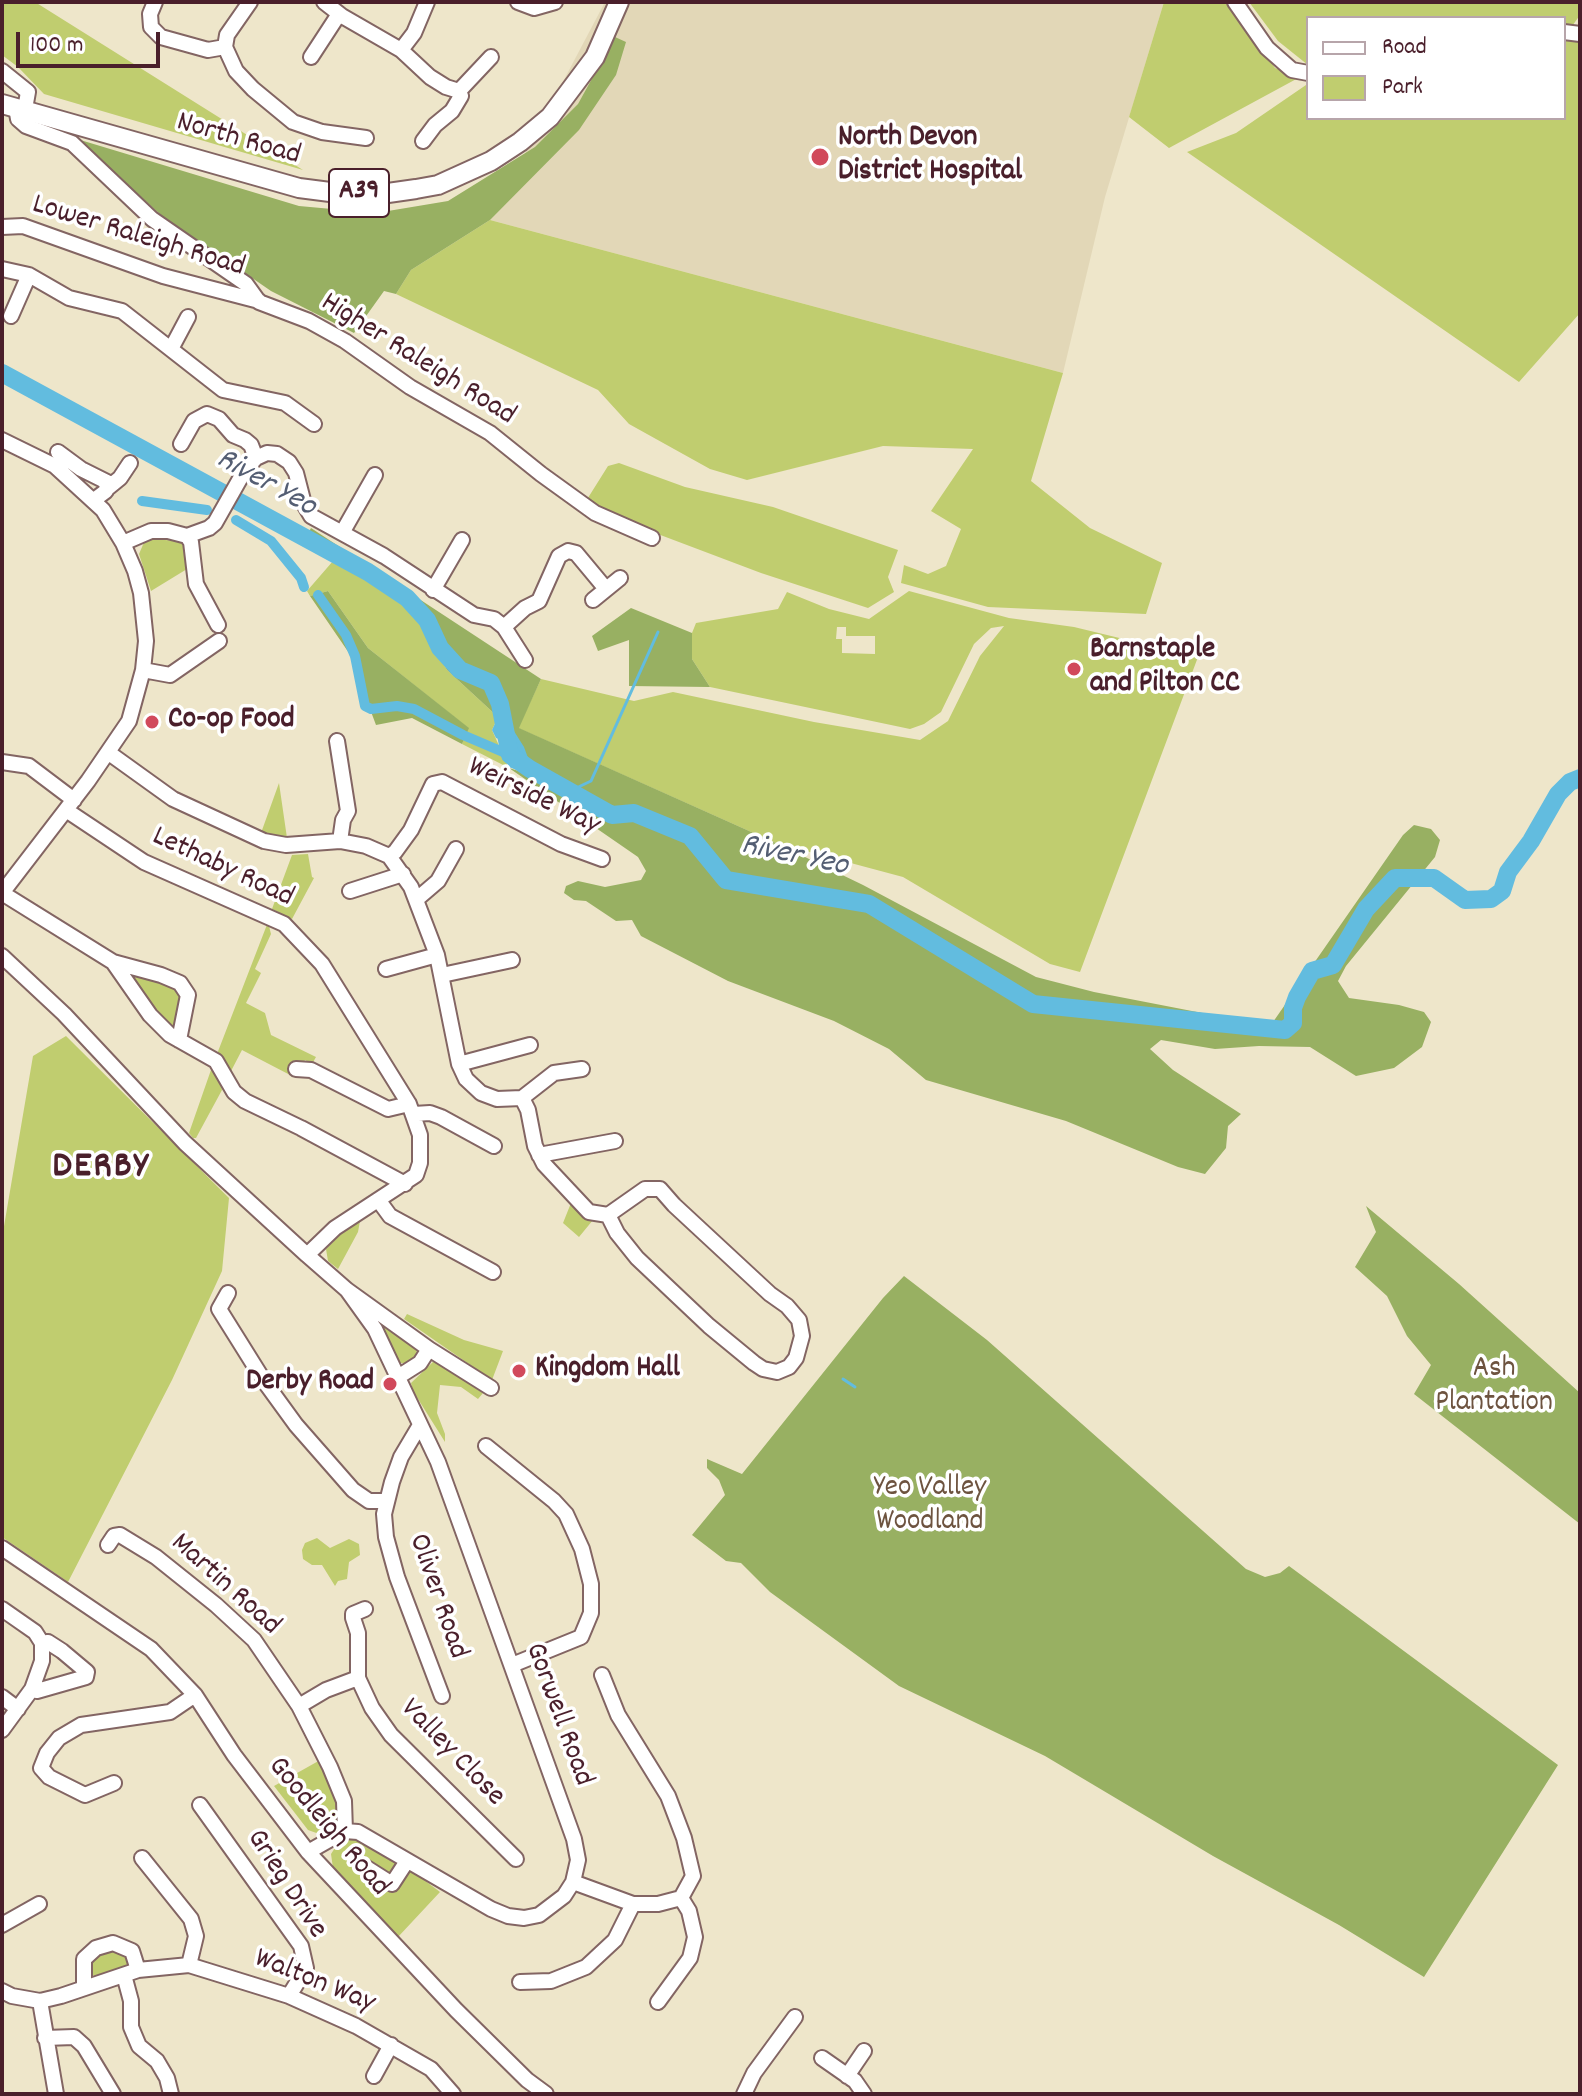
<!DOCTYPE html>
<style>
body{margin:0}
#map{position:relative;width:1582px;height:2096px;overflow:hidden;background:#eee6ca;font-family:Dekko,sans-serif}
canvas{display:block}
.frame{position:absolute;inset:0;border:4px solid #4a1f2b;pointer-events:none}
.legend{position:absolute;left:1306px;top:16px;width:260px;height:104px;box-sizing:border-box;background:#fff;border:2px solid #b7a5aa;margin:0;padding:10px 14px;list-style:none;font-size:24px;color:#4a1f2b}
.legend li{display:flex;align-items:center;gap:16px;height:40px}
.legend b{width:40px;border:2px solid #b7a5aa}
.scale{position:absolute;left:16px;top:32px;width:144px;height:36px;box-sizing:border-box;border:4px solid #4a1f2b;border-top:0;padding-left:10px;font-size:24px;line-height:28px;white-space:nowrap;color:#4a1f2b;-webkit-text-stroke:6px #fff;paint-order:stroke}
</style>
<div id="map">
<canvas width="1582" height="2096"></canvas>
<div class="frame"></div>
<ul class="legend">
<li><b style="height:10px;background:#fff"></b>Road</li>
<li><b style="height:22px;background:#c0cd6f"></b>Park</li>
</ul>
<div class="scale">100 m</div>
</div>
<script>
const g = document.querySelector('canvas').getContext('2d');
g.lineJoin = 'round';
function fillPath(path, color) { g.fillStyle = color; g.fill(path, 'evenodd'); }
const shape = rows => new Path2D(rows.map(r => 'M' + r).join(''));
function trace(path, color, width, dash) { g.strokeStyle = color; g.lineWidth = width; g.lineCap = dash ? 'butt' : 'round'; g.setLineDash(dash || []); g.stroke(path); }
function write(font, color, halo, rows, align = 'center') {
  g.font = font + ' Dekko,sans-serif'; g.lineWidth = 7; g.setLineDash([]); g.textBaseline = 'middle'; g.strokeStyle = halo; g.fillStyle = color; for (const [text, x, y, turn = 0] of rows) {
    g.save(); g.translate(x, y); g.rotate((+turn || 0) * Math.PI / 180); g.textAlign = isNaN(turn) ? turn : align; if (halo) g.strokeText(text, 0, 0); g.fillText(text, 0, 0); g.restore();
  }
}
const built = shape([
 [605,2,1164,2,1105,197,1063,373,490,220]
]);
const green = shape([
 [2,2,35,2,303,170,44,94,18,67,2,55],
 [1164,2,1230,2,1275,68,1300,77,1169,148,1129,117],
 [1249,2,1580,2,1580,15,1570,29,1564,28,1564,18,1308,18,1308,65,1278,41],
 [1564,37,1580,38,1580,313,1519,382,1187,152,1236,133,1306,85,1308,118,1564,118],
 [490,220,1063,373,1031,481,1090,528,1162,563,1146,614,988,607,901,583,904,565,928,574,946,566,961,529,931,511,973,449,883,446,747,480,710,469,629,424,598,390,396,294,411,270],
 [619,463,685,487,773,507,898,550,888,577,894,592,868,608,761,573,626,522,586,501,608,466],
 [150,539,180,541,184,547,187,569,151,591,139,554,145,540],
 [333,561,408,604,447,670,498,717,492,730,509,768,462,744,468,728,368,648,328,591,310,596,307,591],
 [909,591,1009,618,1074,627,1198,657,1080,972,1050,964,903,877,776,843,518,728,541,679,634,701,673,692,814,722,920,740,948,721,980,656,1004,626,991,628,974,644,941,712,924,724,910,729,710,687,692,659,692,633,696,623,778,609,787,592,829,609,869,619],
 [837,627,846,627,846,636,875,636,875,654,842,653,842,639,836,639],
 [279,783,287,838,261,833],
 [308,854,312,877,314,878,292,919,272,909,292,855],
 [268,922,271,934,255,969,261,973,246,1003,265,1013,271,1035,316,1057,312,1064,305,1060,303,1064,292,1065,292,1076,242,1050,230,1073,217,1054],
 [113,962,161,975,188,995,179,1040],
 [66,1036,229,1198,222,1271,172,1380,68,1582,2,1537,2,1238,33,1056],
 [212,1067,220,1080,222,1090,196,1138,193,1138,189,1133],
 [571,1203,580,1212,593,1220,579,1237,563,1223],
 [360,1221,358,1232,338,1269,328,1261,326,1249,341,1234],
 [407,1314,464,1340,503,1351,492,1380,404,1319],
 [382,1323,414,1346,417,1352,414,1360,407,1363,400,1363,380,1325],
 [434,1361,483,1393,478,1399,461,1387,440,1385,437,1413,445,1434,445,1442,413,1391,411,1383],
 [317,1538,330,1548,349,1539,359,1544,360,1555,349,1562,347,1579,338,1581,335,1586,322,1565,312,1565,303,1559,302,1550,305,1543],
 [322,1759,335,1789,340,1810,337,1824,322,1835,308,1830,274,1786],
 [351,1837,399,1861,440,1892,398,1937,333,1868,331,1854,340,1840],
 [126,1950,131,1963,128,1968,98,1977,89,1974,86,1965,100,1951]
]);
const forest = shape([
 [615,37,626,42,616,75,579,130,490,220,411,270,396,294,384,291,354,333,271,291,162,216,77,139,299,206,376,213,448,201,535,147,578,104],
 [311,528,541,679,519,728,776,843,863,885,1036,977,1094,992,1228,1018,1273,1022,1403,835,1414,825,1431,829,1440,840,1435,857,1346,966,1338,981,1349,998,1399,1005,1424,1012,1431,1022,1422,1047,1394,1068,1356,1076,1310,1047,1259,1046,1215,1049,1161,1040,1150,1049,1173,1070,1241,1114,1228,1126,1226,1148,1205,1174,1178,1167,1066,1121,926,1080,889,1049,834,1021,728,981,641,936,632,920,616,921,586,901,574,900,564,893,566,886,578,881,605,887,641,880,646,871,638,857,509,768,535,776,507,720,498,717,447,670,410,605,304,541],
 [328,591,368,648,469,728,462,744,412,718,376,725,349,653,310,596],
 [631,608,692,633,692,659,710,687,629,686,629,640,598,651,592,636],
 [1366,1206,1459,1284,1580,1393,1580,1524,1414,1394,1431,1365,1407,1336,1387,1296,1355,1267,1376,1232],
 [904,1276,987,1340,1246,1569,1265,1577,1280,1573,1289,1566,1558,1765,1424,1977,1339,1925,1213,1856,1045,1756,899,1686,770,1592,741,1563,726,1561,692,1535,725,1495,719,1480,707,1468,707,1459,742,1474,883,1298]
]);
const water = shape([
 [498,717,507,720,524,747,535,777,509,767,501,751,505,741,496,738,492,730]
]);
const stream = shape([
 [570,791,591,781,658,632],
 [843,1379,855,1387]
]);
const canal = shape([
 [142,501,207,510],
 [236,520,271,541,301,578,304,587],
 [318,595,346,635,355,656,365,706,371,709,397,706,414,709,463,735,510,755]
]);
const river = shape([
 [2,373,368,572,407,598,427,620,440,648,460,670,491,683,500,704,510,755,530,769,612,815,634,813,690,836,726,880,869,904,1033,1004,1285,1030,1293,1023,1293,1008,1297,997,1312,971,1333,965,1366,909,1395,878,1434,878,1465,900,1491,899,1502,891,1508,872,1531,841,1558,794,1570,782,1580,778]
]);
const minor = shape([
 [155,2,150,14,151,27,161,37,208,50,225,47],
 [250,2,227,35,225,47,236,71,253,89,293,122,322,132,366,138],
 [324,2,342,16,401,50,430,77,446,87,459,91],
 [518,2,534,8,555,2],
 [1235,2,1267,48,1292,70,1308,73],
 [1564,32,1580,34],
 [401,50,414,33,427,2],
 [311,57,339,14],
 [2,71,28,92,25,109],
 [16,107,18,119,26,126,72,143,152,219,246,284,259,302,309,321,345,341,410,387,490,433,541,474,595,513,652,538],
 [423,141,435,125,452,111,461,96,459,91,491,57],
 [2,227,23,226,163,276,259,301],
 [2,269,29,275,69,298,122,311,223,390,285,403,314,424],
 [11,316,29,275],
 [171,349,188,317],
 [2,440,55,466,103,510,123,543,135,571,141,593,146,641,143,670,129,721,88,781,2,893],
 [181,444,194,421,207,414,219,419,233,435,245,440,251,445,256,458],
 [58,452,81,469,107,482,106,491,94,500],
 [109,487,120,478,130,463],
 [342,533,375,475],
 [187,536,191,542,196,584,218,625],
 [123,543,151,531,168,531,187,536,209,528,215,523,245,470,256,458,267,453,277,454,289,462,296,473,304,504,311,516,384,556,474,615,494,619,504,627,525,660],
 [433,590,462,540],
 [593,600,620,578],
 [504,627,525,608,539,601,559,556,568,551,576,553,606,589],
 [143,670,170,675,219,641],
 [337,741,348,811,343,820,340,841],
 [109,753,173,799,264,841,286,845,340,841,366,846,389,856],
 [2,762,29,766,74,800],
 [66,810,144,862,284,924,322,964,409,1104,420,1135,420,1163,416,1175,335,1228,307,1255],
 [389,856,411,887,437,955,459,1064,466,1079,481,1093,497,1099,522,1098,528,1110,535,1146,544,1164,589,1212,608,1215,645,1189,660,1189,674,1205,770,1294,787,1306,799,1320,802,1336,796,1358,789,1367,777,1372,763,1369,754,1363,709,1326,637,1258,617,1233,608,1215],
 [389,856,395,852,411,830,433,784,442,782,561,844,602,859],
 [350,891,403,874],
 [2,893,113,962,150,1015,170,1035,216,1061,234,1092,245,1101,301,1128,405,1184],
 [417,899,438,881,456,849],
 [2,956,64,1014,185,1143,307,1255,347,1290,429,1349,491,1388],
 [113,962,161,975,180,983,188,995,179,1040],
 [386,969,437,955],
 [442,975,512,960],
 [459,1064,530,1045],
 [296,1069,311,1070,388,1109,409,1104],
 [522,1098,554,1073,582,1069],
 [414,1114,430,1113,441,1117,494,1146],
 [539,1155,615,1141],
 [379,1201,390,1216,493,1272],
 [228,1293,219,1309,264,1381,296,1425,353,1490,369,1501,386,1501],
 [398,1377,420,1363,429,1349],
 [420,1425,401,1457,392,1482,384,1514,386,1537,397,1577,442,1696],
 [486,1446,554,1501,566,1514,582,1549,591,1584,591,1613,581,1637,512,1665],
 [108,1545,114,1536,120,1535,156,1557,216,1605,254,1640,299,1706,330,1767,344,1801,345,1831],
 [2,1548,151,1649,195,1695,234,1755,308,1852,456,2010,527,2080,546,2094],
 [2,1609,35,1632,42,1643,48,1642,62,1651,87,1672,86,1677,37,1691,32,1689,2,1730],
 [358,1678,358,1633,353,1618,353,1614,365,1609],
 [32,1689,42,1661,42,1643],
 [2,1697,18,1709],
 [299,1706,326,1690,358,1678,372,1708,391,1735,516,1859],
 [114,1783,85,1795,49,1777,41,1768,47,1753,59,1738,81,1725,170,1712,195,1695],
 [200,1805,301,1946,306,1968,289,1996],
 [308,1852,345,1831,358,1832,491,1909,508,1916,524,1918,539,1915,564,1896,573,1882,578,1860,574,1839,438,1462,375,1329,347,1290],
 [142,1858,191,1919,196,1936,189,1965],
 [362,1865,392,1884,407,1861],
 [573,1882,633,1904,658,1904,681,1898,693,1876,684,1838,668,1796,618,1715,602,1675],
 [2,1925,39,1904],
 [124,1975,131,2001,131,2027,139,2046,157,2061,167,2078,171,2094],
 [520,1982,551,1981,586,1967,615,1940,633,1904],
 [84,1987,84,1959,96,1948,113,1943,132,1951,138,1970],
 [2,1991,12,1996,40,2001,61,1996,138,1970,189,1965,289,1996,356,2026,431,2069,453,2094],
 [40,2001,56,2094],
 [658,2002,690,1958,695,1937,689,1911,681,1898],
 [45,2038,74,2037,84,2046,113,2094],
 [822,2058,855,2081,864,2094],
 [374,2076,391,2045],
 [847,2076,864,2051],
 [744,2094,754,2073,795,2017]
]);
const major = shape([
 [2,104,299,188,330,192,381,194,416,189,438,185,491,161,520,142,550,117,595,57,619,2]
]);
const markers = [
 [820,157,10,"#d1495b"],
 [1074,669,8,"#d1495b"],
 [152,722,8,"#d1495b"],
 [519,1371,8,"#d1495b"],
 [390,1384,8,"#d1495b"]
];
const shields = [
 [359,193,60]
];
const shieldNames = [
 ["A39",359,193]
];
const poiNames = [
 ["North Devon",838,140],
 ["District Hospital",838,174],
 ["Barnstaple",1090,652],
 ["and Pilton CC",1090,686],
 ["Co-op Food",168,722],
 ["Kingdom Hall",535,1371],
 ["Derby Road",374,1384,"right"]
];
const streetNames = [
 ["North Road",238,141,16],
 ["Lower Raleigh Road",138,238,17],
 ["Higher Raleigh Road",417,361,32],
 ["Weirside Way",533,798,26],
 ["Lethaby Road",222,869,25],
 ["Martin Road",224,1586,42],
 ["Oliver Road",436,1597,71],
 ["Gorwell Road",557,1715,70],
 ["Valley Close",451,1754,46],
 ["Goodleigh Road",327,1828,50],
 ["Grieg Drive",285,1885,57],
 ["Walton Way",314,1983,22]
];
const parkNames = [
 ["Ash",1494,1371],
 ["Plantation",1494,1405],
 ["Yeo Valley",930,1490],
 ["Woodland",930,1524]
];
const waterNames = [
 ["River Yeo",265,485,29],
 ["River Yeo",794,858,12]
];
const districtNames = [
 ["DERBY",101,1170]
];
fillPath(built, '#e2d7b7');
fillPath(green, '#c0cd6f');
fillPath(forest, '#98b062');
fillPath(water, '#62bcdf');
trace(stream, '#62bcdf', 3);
trace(canal, '#62bcdf', 10);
trace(river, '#62bcdf', 18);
trace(minor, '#836563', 18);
trace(major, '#836563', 22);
trace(minor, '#fff', 14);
trace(major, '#fff', 18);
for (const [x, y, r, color] of markers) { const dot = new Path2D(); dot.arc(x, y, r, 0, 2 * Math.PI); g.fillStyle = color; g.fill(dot); trace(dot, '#fff', 3); }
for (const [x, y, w] of shields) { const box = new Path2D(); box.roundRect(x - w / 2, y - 24, w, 48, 6); g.fillStyle = '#fff'; g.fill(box); trace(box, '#4a1f2b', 2); }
write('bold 28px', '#4a1f2b', null, shieldNames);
write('bold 30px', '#4a1f2b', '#fff', poiNames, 'left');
write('30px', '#4a1f2b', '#fff', streetNames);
write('30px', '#6d533f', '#fff', parkNames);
write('italic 32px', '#545e73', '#fff', waterNames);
g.letterSpacing = '2px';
write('bold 38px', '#4a1f2b', '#fff', districtNames);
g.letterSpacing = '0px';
</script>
